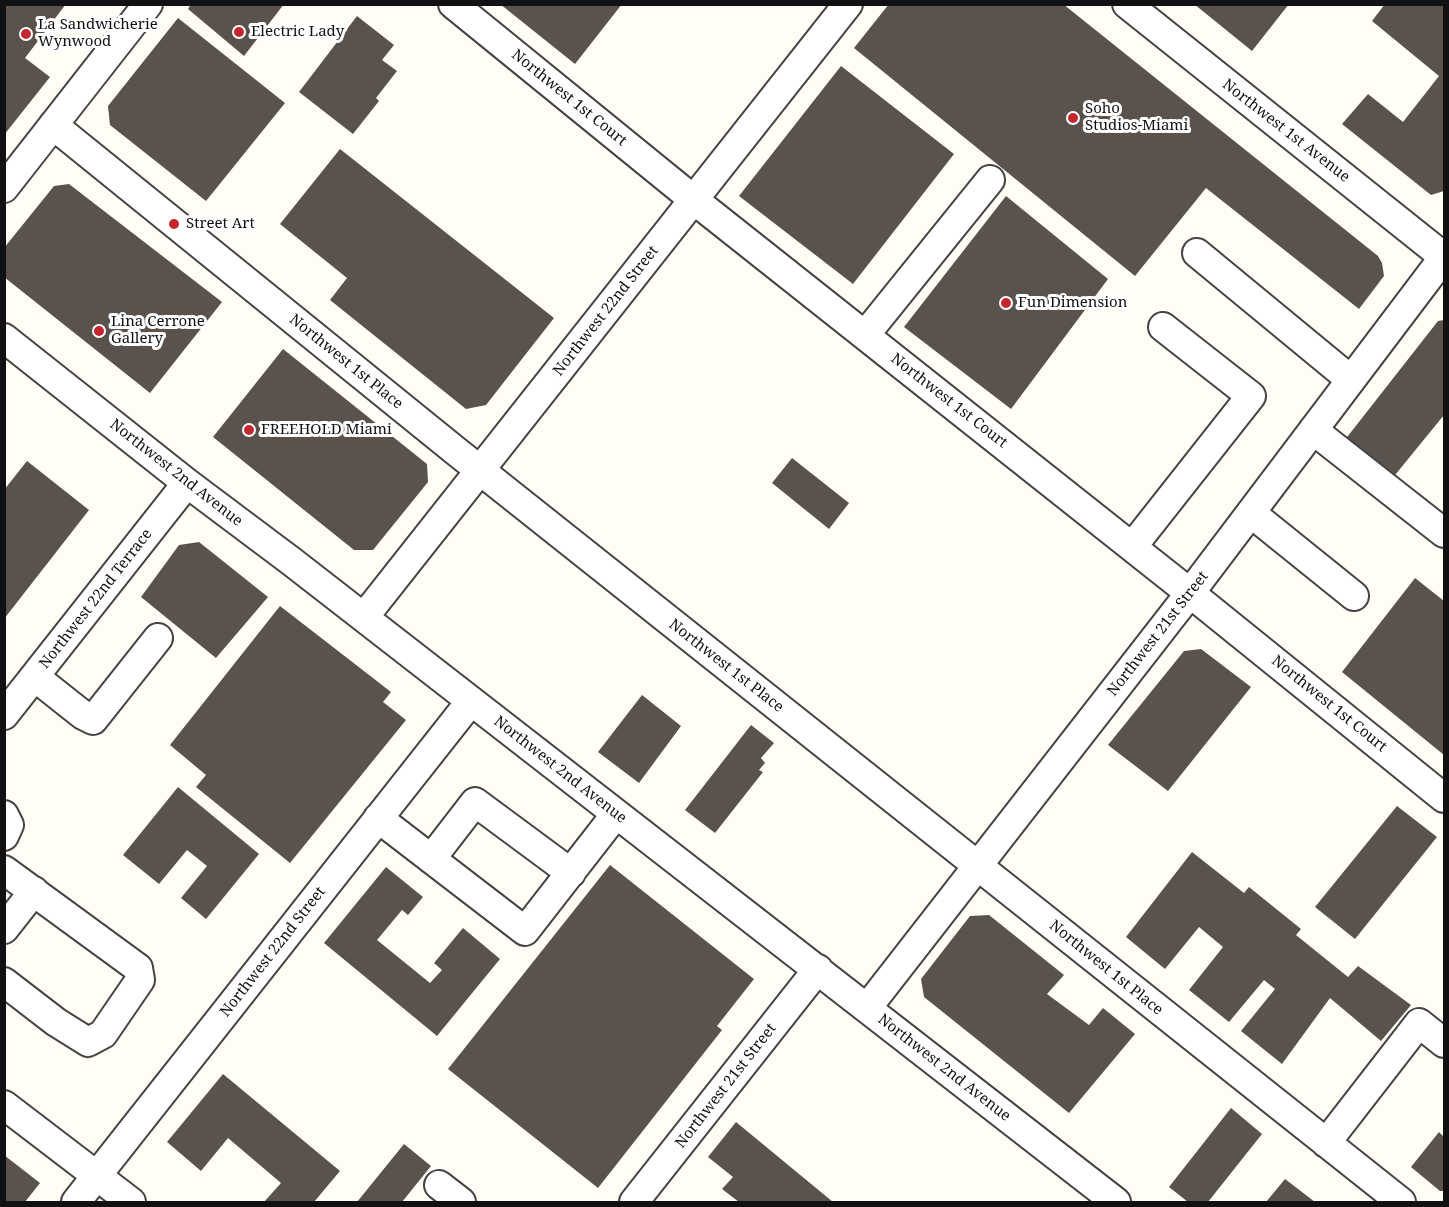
<!DOCTYPE html>
<style>
body{margin:0}
#map{position:relative;width:1449px;height:1207px;overflow:hidden;background:#fffdf5;font-family:"Noto Serif",serif}
canvas{display:block}
.frame{position:absolute;inset:0;border:6px solid #111;pointer-events:none}
</style>
<div id="map">
<canvas width="1449" height="1207"></canvas>
<div class="frame"></div>
</div>
<script>
const g = document.querySelector('canvas').getContext('2d');
g.lineJoin = 'round';
function fillPath(path, color) { g.fillStyle = color; g.fill(path, 'evenodd'); }
const shape = rows => new Path2D(rows.map(r => 'M' + r).join(''));
function trace(path, color, width, dash) { g.strokeStyle = color; g.lineWidth = width; g.lineCap = dash ? 'butt' : 'round'; g.setLineDash(dash || []); g.stroke(path); }
function write(font, color, halo, rows, align = 'center') {
  g.font = font + ' "Noto Serif",serif'; g.lineWidth = 6; g.setLineDash([]); g.textBaseline = 'middle'; g.strokeStyle = halo; g.fillStyle = color; for (const [text, x, y, turn = 0] of rows) {
    g.save(); g.translate(x, y); g.rotate((+turn || 0) * Math.PI / 180); g.textAlign = isNaN(turn) ? turn : align; if (halo) g.strokeText(text, 0, 0); g.fillText(text, 0, 0); g.restore();
  }
}
const building = shape([
 [4,4,66,4,25,58,50,77,4,135],
 [191,4,284,4,244,56,188,9],
 [500,4,622,4,575,64],
 [889,4,1063,4,1378,256,1382,263,1384,276,1359,309,1206,188,1135,276,854,48],
 [1194,4,1289,4,1252,51],
 [1385,4,1444,4,1444,191,1431,195,1342,124,1368,94,1403,122,1439,76,1372,21],
 [357,16,394,45,382,60,397,71,376,98,379,101,353,134,299,92],
 [178,18,285,103,206,201,110,125,108,106],
 [841,66,954,154,853,284,739,196],
 [340,149,554,318,486,405,466,409,330,300,347,278,280,224],
 [69,184,222,302,150,393,4,277,4,248,54,186],
 [1006,196,1108,279,1011,409,904,327],
 [1444,320,1444,415,1391,480,1344,441,1438,321],
 [283,349,427,464,428,482,373,550,354,550,213,437],
 [792,458,849,503,829,529,772,483],
 [27,461,89,510,4,619,4,490],
 [199,542,268,597,216,658,141,597,179,545],
 [1415,578,1444,601,1444,755,1342,672],
 [280,606,391,692,383,702,406,720,290,863,196,787,206,775,170,745],
 [1201,649,1251,687,1168,791,1108,745,1184,651],
 [642,695,681,726,639,783,598,752],
 [751,725,774,743,761,758,765,763,759,770,763,772,715,833,685,810],
 [178,787,259,854,206,919,181,898,207,866,187,850,159,884,123,855],
 [1397,806,1437,837,1355,939,1315,907],
 [1192,852,1244,893,1249,887,1301,929,1296,935,1348,977,1358,966,1411,1005,1381,1041,1330,998,1282,1064,1241,1031,1275,989,1264,980,1229,1022,1189,990,1223,947,1199,927,1165,969,1126,937],
 [610,865,754,979,717,1026,722,1030,598,1188,448,1069],
 [386,867,423,897,408,915,402,910,377,940,430,983,442,970,434,963,463,928,500,959,437,1036,324,943],
 [989,915,1064,975,1047,994,1089,1025,1103,1008,1135,1034,1069,1113,924,997,921,979,970,916],
 [223,1074,340,1171,314,1202,264,1202,281,1183,228,1138,201,1171,167,1142],
 [1231,1108,1262,1134,1208,1202,1188,1202,1169,1187],
 [736,1122,833,1202,739,1202,722,1189,733,1177,708,1157],
 [1439,1132,1444,1137,1444,1191,1440,1191,1411,1167],
 [404,1144,431,1166,402,1202,357,1202],
 [4,1155,40,1183,25,1202,4,1202],
 [1285,1179,1315,1202,1266,1202]
]);
const minor = shape([
 [453,4,694,200,1190,593,1444,798],
 [1127,4,1444,257],
 [53,125,457,452,1401,1202],
 [4,188,148,4],
 [1197,253,1351,380],
 [865,335,990,180],
 [4,338,187,483,291,561,1116,1202],
 [1313,430,1444,533],
 [1251,513,1354,596],
 [1132,547,1251,396,1163,327],
 [364,617,848,4],
 [35,677,83,715,93,720,158,638],
 [4,715,187,483],
 [4,815,9,825,4,836],
 [378,818,525,931,616,814],
 [431,859,475,802,571,873],
 [4,870,138,968,140,980,103,1034,88,1042,56,1022,4,982],
 [4,929,34,891],
 [867,1008,1190,593,1444,257],
 [4,1105,131,1202],
 [1326,1143,1419,1023,1444,1043],
 [439,1185,461,1202],
 [76,1202,471,701],
 [634,1202,818,969]
]);
const markers = [
 [239,32,6,"#c4262e"],
 [26,34,6,"#c4262e"],
 [1073,118,6,"#c4262e"],
 [174,224,6,"#c4262e"],
 [1006,303,6,"#c4262e"],
 [99,331,6,"#c4262e"],
 [249,430,6,"#c4262e"]
];
const poiNames = [
 ["La Sandwicherie",38,25],
 ["Wynwood",38,42],
 ["Electric Lady",251,32],
 ["Soho",1085,109],
 ["Studios-Miami",1085,126],
 ["Street Art",186,224],
 ["Fun Dimension",1018,303],
 ["Lina Cerrone",111,322],
 ["Gallery",111,339],
 ["FREEHOLD Miami",261,430]
];
const streetNames = [
 ["Northwest 1st Court",569,98,39],
 ["Northwest 1st Avenue",1286,131,38],
 ["Northwest 22nd Street",606,311,-52],
 ["Northwest 1st Place",346,362,39],
 ["Northwest 1st Court",949,401,38],
 ["Northwest 2nd Avenue",176,473,38],
 ["Northwest 22nd Terrace",96,599,-52],
 ["Northwest 21st Street",1158,634,-52],
 ["Northwest 1st Place",726,666,38],
 ["Northwest 1st Court",1329,704,39],
 ["Northwest 2nd Avenue",560,770,38],
 ["Northwest 22nd Street",273,952,-52],
 ["Northwest 1st Place",1106,968,39],
 ["Northwest 2nd Avenue",944,1068,38],
 ["Northwest 21st Street",726,1086,-52]
];
fillPath(building, '#5a524d');
trace(minor, '#444', 32);
trace(minor, '#fff', 28);
for (const [x, y, r, color] of markers) { const dot = new Path2D(); dot.arc(x, y, r, 0, 2 * Math.PI); g.fillStyle = color; g.fill(dot); trace(dot, '#fff', 2); }
write('15px', '#111', '#fff', poiNames, 'left');
write('15px', '#111', '#fff', streetNames);
</script>
